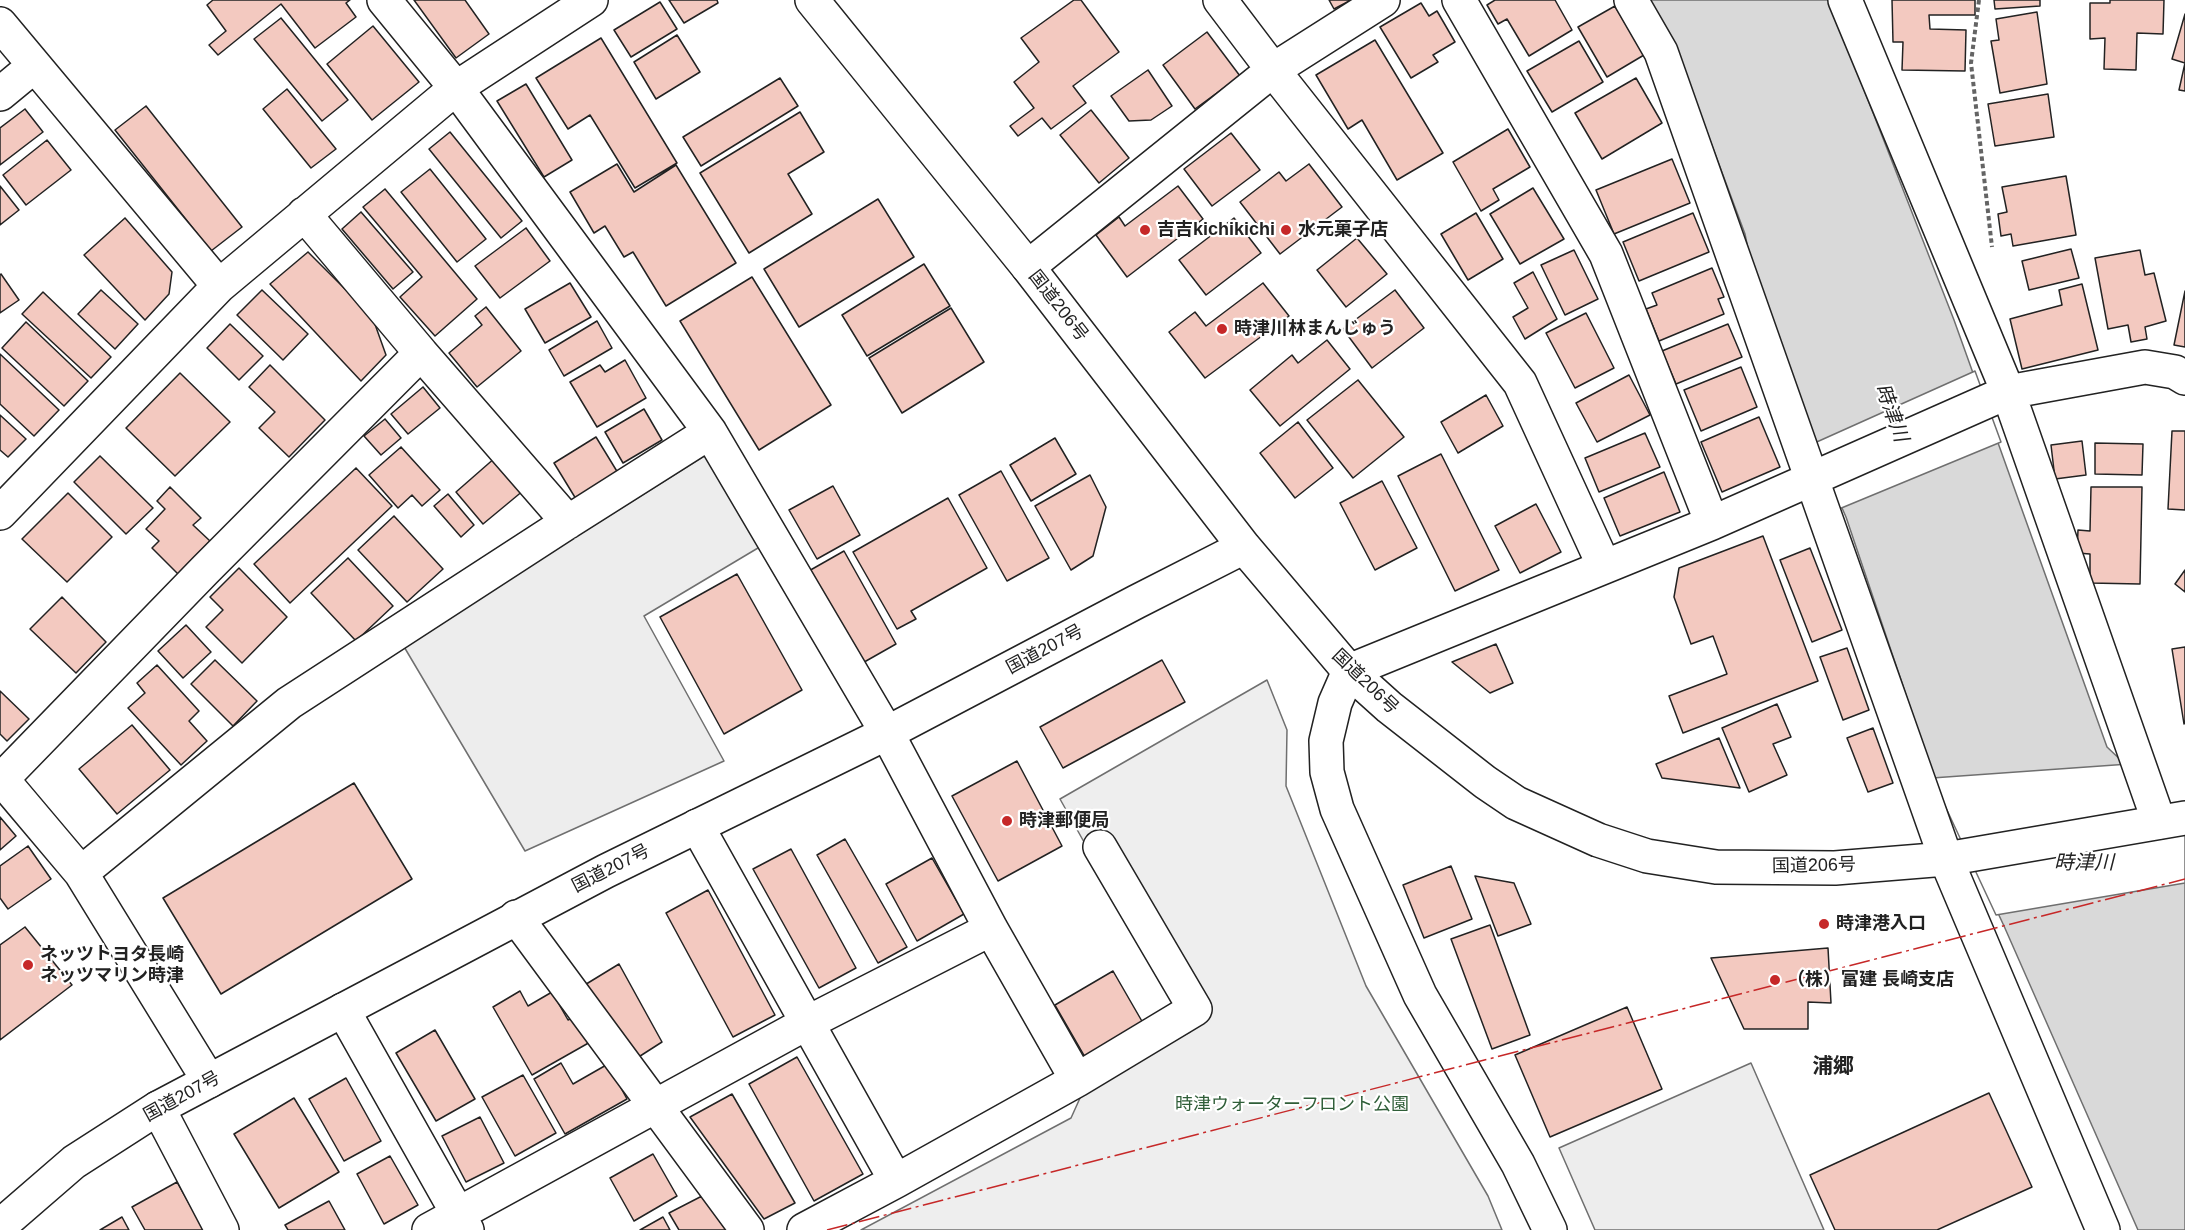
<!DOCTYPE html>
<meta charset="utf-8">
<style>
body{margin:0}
canvas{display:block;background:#fff}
</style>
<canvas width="2185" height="1230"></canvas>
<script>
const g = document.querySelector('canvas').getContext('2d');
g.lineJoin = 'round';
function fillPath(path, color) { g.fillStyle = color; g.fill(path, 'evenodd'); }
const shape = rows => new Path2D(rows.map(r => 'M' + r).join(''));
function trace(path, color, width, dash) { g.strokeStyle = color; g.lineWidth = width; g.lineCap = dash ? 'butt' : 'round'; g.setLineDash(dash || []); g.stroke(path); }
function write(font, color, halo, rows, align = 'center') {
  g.font = font + ' Arial,"Noto Sans JP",sans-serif'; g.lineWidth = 4.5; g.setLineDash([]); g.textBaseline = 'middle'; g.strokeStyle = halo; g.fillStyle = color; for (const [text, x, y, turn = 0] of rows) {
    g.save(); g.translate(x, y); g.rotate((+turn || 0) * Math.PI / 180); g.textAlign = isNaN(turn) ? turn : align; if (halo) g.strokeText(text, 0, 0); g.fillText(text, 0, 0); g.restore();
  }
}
const green = shape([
 [1267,680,1287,730,1286,786,1366,986,1488,1196,1502,1230,861,1230,1071,1118,1085,1087,1190,1032,1060,799,1267,680]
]);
const parking = shape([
 [709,453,763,545,644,616,724,761,525,851,403,645,709,453],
 [1751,1063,1824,1230,1595,1230,1559,1148,1751,1063]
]);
const water = shape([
 [1649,0,1829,0,1954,320,2107,747,2185,821,2185,1230,2138,1230,2004,926,1931,769,1846,517,1810,436,1754,279,1745,234,1674,44,1649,0]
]);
const pier = shape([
 [1975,371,2001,442,1839,509,1810,445,1975,371],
 [2129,764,2185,817,2185,883,1996,915,1932,778,2129,764]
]);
const building = shape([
 [213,0,350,0,346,3,356,17,315,48,281,4,218,55,209,45,226,31,207,5,213,0],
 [414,0,465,0,489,34,456,58,414,0],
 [669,0,717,0,718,3,684,23,669,0],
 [1074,0,1081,0,1119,52,1073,86,1086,103,1051,129,1042,118,1018,136,1010,126,1034,108,1014,82,1039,62,1021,38,1074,0],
 [1329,0,1351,0,1334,9,1329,0],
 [1495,0,1555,0,1572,30,1529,56,1507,19,1498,24,1487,5,1495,0],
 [1892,0,1975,0,1975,15,1929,15,1930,29,1966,30,1965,71,1902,70,1903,42,1893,42,1892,0],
 [1994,0,2040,0,2040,6,1995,9,1994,0],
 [2110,0,2164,0,2163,34,2137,33,2136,70,2104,69,2105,38,2090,39,2090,3,2110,3,2110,0],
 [660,2,677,29,631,57,614,30,660,2],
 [1421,3,1429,16,1437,11,1455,42,1433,55,1438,62,1411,78,1380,27,1421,3],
 [1615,6,1644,55,1607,77,1578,27,1615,6],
 [2037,12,2047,84,2000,93,1991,41,1999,40,1996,19,2037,12],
 [2185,14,2185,91,2179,90,2185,63,2172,59,2185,14],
 [281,18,348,100,322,121,254,39,281,18],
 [373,26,419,82,372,120,327,64,373,26],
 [1207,32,1240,76,1195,109,1163,65,1207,32],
 [677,35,700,72,656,99,634,62,677,35],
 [601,38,677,163,635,188,590,115,568,129,536,78,601,38],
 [1375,40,1443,153,1397,180,1362,120,1348,129,1316,75,1375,40],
 [1579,41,1603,82,1552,112,1527,71,1579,41],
 [1148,70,1172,106,1151,120,1129,121,1111,96,1148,70],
 [780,78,798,106,701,166,683,137,780,78],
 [1636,78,1662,123,1602,159,1575,113,1636,78],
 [526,84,572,160,544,177,497,101,526,84],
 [287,89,336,149,311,168,263,109,287,89],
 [2048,94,2054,137,1995,146,1988,104,2048,94],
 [146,106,242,227,211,251,115,130,146,106],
 [25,109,43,132,0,165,0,128,25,109],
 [1091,110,1129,158,1099,183,1060,135,1091,110],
 [800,112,824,152,788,174,812,214,749,253,700,173,800,112],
 [1508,129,1530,167,1493,189,1499,200,1481,211,1453,162,1508,129],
 [450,132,522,221,501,238,429,149,450,132],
 [1231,133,1260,170,1212,206,1184,169,1231,133],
 [47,140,71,170,26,205,3,175,47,140],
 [1672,159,1690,203,1614,234,1596,190,1672,159],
 [617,164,634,192,676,165,736,263,666,306,633,252,624,257,605,226,594,233,570,192,617,164],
 [1309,164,1342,207,1280,254,1240,202,1279,172,1286,181,1309,164],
 [430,169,486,239,457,262,401,192,430,169],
 [2066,176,2076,235,2013,246,2011,234,2001,236,1998,214,2007,212,2002,187,2066,176],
 [0,186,19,210,0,225,0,186],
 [1178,186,1203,219,1127,277,1096,235,1119,217,1125,226,1178,186],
 [1533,188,1564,239,1520,264,1490,214,1533,188],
 [385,189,477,299,435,336,400,297,422,277,363,207,385,189],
 [878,199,914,257,799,327,764,269,878,199],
 [361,212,413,272,393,289,342,229,361,212],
 [1476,213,1503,259,1468,280,1441,234,1476,213],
 [1693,213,1709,252,1639,281,1623,242,1693,213],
 [125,218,172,272,169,294,145,320,84,255,125,218],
 [1234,218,1261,253,1206,295,1179,260,1234,218],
 [526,228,550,261,500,298,475,266,526,228],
 [1357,238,1387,274,1346,307,1317,270,1357,238],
 [2071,249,2079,278,2029,290,2022,261,2071,249],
 [1574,250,1598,299,1565,315,1541,265,1574,250],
 [2140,250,2145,275,2154,273,2166,321,2145,327,2147,339,2131,342,2128,325,2108,329,2095,258,2140,250],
 [308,252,372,316,386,355,361,381,270,284,308,252],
 [924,264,950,306,867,356,842,315,924,264],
 [1712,268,1724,297,1718,299,1724,314,1659,341,1646,309,1657,305,1652,293,1712,268],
 [1533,272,1557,319,1525,339,1513,317,1528,308,1514,283,1533,272],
 [1,274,19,300,0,313,0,275,1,274],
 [752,277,831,405,759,450,680,321,752,277],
 [570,283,591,317,545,343,525,309,570,283],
 [1263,283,1289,316,1205,378,1169,332,1195,312,1206,326,1263,283],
 [2082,284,2098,350,2022,369,2010,319,2062,305,2059,290,2082,284],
 [101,290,138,324,115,349,78,314,101,290],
 [262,290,308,334,283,360,237,315,262,290],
 [1395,290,1424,328,1372,368,1343,329,1395,290],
 [2185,291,2185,347,2174,345,2185,291],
 [43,292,111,357,91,378,22,314,43,292],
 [486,307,521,351,477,387,449,353,482,325,475,316,486,307],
 [951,308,984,362,902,413,869,358,951,308],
 [1586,313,1614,368,1575,388,1546,333,1586,313],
 [597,321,612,348,564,376,549,350,597,321],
 [26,322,88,381,64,406,2,348,26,322],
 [230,324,263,356,239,380,207,348,230,324],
 [1728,324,1742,357,1676,384,1662,351,1728,324],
 [1327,340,1350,369,1280,426,1250,390,1292,355,1298,363,1327,340],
 [0,354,59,410,34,436,0,404,0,354],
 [625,360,646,398,597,427,570,382,600,365,605,372,625,360],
 [270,365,325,420,289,457,259,428,275,412,249,387,270,365],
 [1741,367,1757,407,1701,431,1684,390,1741,367],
 [180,373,230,422,175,476,126,428,180,373],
 [1629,375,1650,415,1597,442,1576,403,1629,375],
 [1358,380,1404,437,1353,478,1307,420,1358,380],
 [423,387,440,408,408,434,391,414,423,387],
 [1486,395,1503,426,1458,453,1441,422,1486,395],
 [644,409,662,440,623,463,605,432,644,409],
 [0,415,26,439,8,457,0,450,0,415],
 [1759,417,1780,467,1722,492,1701,442,1759,417],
 [385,419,401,438,381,455,364,436,385,419],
 [1298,422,1333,468,1295,498,1260,453,1298,422],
 [2172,431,2185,431,2185,510,2168,509,2172,431],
 [1645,433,1660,467,1599,492,1585,458,1645,433],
 [596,437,618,473,576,499,554,463,596,437],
 [1055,438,1076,474,1031,501,1010,465,1055,438],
 [2082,441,2086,475,2055,479,2051,445,2082,441],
 [2095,443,2143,444,2142,475,2095,474,2095,443],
 [401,447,440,490,422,506,412,495,398,508,369,475,401,447],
 [1441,454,1499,570,1455,591,1398,476,1441,454],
 [100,456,153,508,126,534,74,482,100,456],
 [496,457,524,490,483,524,456,492,496,457],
 [356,468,392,506,290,603,254,564,356,468],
 [1001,471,1049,558,1007,581,959,495,1001,471],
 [1664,472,1680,512,1620,536,1604,498,1664,472],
 [1090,475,1106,507,1093,556,1071,570,1035,506,1090,475],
 [1382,481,1417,548,1375,570,1340,503,1382,481],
 [833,486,860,535,817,559,789,510,833,486],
 [170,487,201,518,193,525,210,541,178,574,152,548,159,541,146,529,165,509,157,501,170,487],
 [2091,487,2142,487,2140,584,2090,583,2090,554,2077,553,2078,530,2090,531,2091,487],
 [68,493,112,537,67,582,22,539,68,493],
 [448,494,474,525,461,537,434,506,448,494],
 [948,498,987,568,911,611,916,619,897,629,853,552,948,498],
 [1536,504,1561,552,1520,573,1495,526,1536,504],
 [394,516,443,569,407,602,358,550,394,516],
 [1763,536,1818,681,1683,733,1669,696,1727,674,1713,636,1691,644,1674,597,1679,568,1763,536],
 [1810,548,1842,630,1812,642,1780,560,1810,548],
 [844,551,896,644,859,665,807,572,844,551],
 [348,558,393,606,356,641,311,593,348,558],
 [239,568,287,617,242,663,206,627,223,610,210,597,239,568],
 [2185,570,2185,592,2175,584,2185,570],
 [737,574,802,690,724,734,660,617,737,574],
 [62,597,106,642,76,673,30,629,62,597],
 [186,625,211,652,183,678,158,651,186,625],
 [1496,644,1513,683,1490,693,1452,662,1496,644],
 [2185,647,2185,723,2184,724,2172,649,2185,647],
 [1847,648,1869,710,1843,720,1820,657,1847,648],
 [215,660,257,701,233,726,191,684,215,660],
 [1162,660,1185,702,1063,768,1040,727,1162,660],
 [157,665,199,711,189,721,207,741,181,765,128,708,145,693,137,683,157,665],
 [0,691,29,719,7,741,0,734,0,691],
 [1777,704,1791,737,1773,744,1787,775,1749,792,1722,728,1777,704],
 [132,725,170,770,117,814,79,769,132,725],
 [1873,728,1893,783,1868,792,1847,738,1873,728],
 [1719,738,1740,788,1662,778,1656,764,1719,738],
 [1017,761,1062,846,998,881,952,796,1017,761],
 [354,783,412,879,221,994,163,898,354,783],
 [0,817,16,836,0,850,0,817],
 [845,839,907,947,878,963,817,855,845,839],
 [28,846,51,879,8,909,0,898,0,866,28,846],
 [791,849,856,968,819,988,753,869,791,849],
 [932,858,964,914,917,941,886,884,932,858],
 [1451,866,1472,919,1424,938,1403,885,1451,866],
 [1475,876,1514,883,1531,924,1498,936,1475,876],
 [708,890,775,1015,733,1037,666,913,708,890],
 [1490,925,1530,1035,1492,1049,1451,939,1490,925],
 [25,927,72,985,0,1040,0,945,25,927],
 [1828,948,1831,1003,1808,1002,1808,1029,1744,1029,1711,958,1828,948],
 [619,964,662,1042,637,1058,583,986,619,964],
 [1113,971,1143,1023,1085,1057,1055,1005,1113,971],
 [520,991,528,1006,552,992,568,1020,577,1015,592,1041,532,1075,493,1007,520,991],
 [1627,1007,1662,1089,1550,1137,1515,1055,1627,1007],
 [435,1030,475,1099,436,1121,396,1053,435,1030],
 [797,1057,863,1174,814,1201,749,1084,797,1057],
 [561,1063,573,1084,608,1064,627,1099,565,1134,534,1079,561,1063],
 [523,1075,556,1133,515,1156,482,1097,523,1075],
 [346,1078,381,1141,344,1161,309,1099,346,1078],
 [1989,1093,2032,1187,1937,1230,1835,1230,1810,1175,1989,1093],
 [732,1094,795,1203,764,1219,690,1117,732,1094],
 [294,1098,339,1172,279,1208,234,1134,294,1098],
 [480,1117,504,1163,466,1182,442,1136,480,1117],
 [653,1154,677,1196,634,1221,610,1178,653,1154],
 [390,1156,418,1205,384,1224,357,1174,390,1156],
 [177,1182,204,1230,145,1230,132,1207,177,1182],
 [702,1196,726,1230,679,1230,669,1213,702,1196],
 [329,1201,345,1230,288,1230,285,1225,329,1201],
 [122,1217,129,1230,100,1230,122,1217],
 [663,1217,670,1230,640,1230,663,1217]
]);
const path = shape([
 [1979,0,1971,63,1992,247]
]);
const minor = shape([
 [384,0,456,88,710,432,887,733,991,929,1077,1080,896,1181,804,1230],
 [1220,0,1273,70,1520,383,1604,566],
 [1459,0,1606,254,1712,523],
 [1631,0,1661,52,1946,859,2103,1230],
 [1845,0,2008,392,2159,822],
 [0,24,219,286],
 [0,94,34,66],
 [304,214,421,353],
 [1028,267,1273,70,1383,0],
 [0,513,219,286,456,88,591,0],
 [0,777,81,873,289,703,568,522,710,432],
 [2,779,205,570,421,353,568,522],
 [697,826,896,1181],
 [81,873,209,1081],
 [516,917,747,1230],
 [343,1010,467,1230],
 [1077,1080,1195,1009,1100,847],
 [158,1108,222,1230],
 [429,1230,807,1023,991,929],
 [1550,1230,1518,1164,1420,995,1337,809,1327,772,1326,741,1335,703,1349,671,1712,523,2008,392,2145,367,2175,372,2185,378]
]);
const highway = shape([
 [812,0,1028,267,1244,547,1349,671,1389,707,1485,782,1516,803,1598,840,1647,856,1716,867,1835,868,1946,859,2185,818],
 [0,1226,74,1162,158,1108,606,871,887,733,1136,602,1244,547]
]);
const power = shape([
 [827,1230,2185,879]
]);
const markers = [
 [1145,230,6,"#c62828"],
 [1286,230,6,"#c62828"],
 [1222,329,6,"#c62828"],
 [1007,821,6,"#c62828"],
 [1824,924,6,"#c62828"],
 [28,965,6,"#c62828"],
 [1775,980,6,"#c62828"]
];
const poiNames = [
 ["吉吉kichikichi",1157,230],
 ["水元菓子店",1298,230],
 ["時津川林まんじゅう",1234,329],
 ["時津郵便局",1019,821],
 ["時津港入口",1836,924],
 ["ネッツトヨタ長崎",40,955],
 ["ネッツマリン時津",40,976],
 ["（株）富建 長崎支店",1787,980]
];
const streetNames = [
 ["国道206号",1058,306,52],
 ["国道207号",1045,650,-28],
 ["国道206号",1365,682,44],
 ["国道206号",1814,866,-1],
 ["国道207号",611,869,-27],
 ["国道207号",182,1097,-29]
];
const parkNames = [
 ["時津ウォーターフロント公園",1292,1105]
];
const waterNames = [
 ["時津川",1891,413,70],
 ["時津川",2084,863]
];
const quarterNames = [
 ["浦郷",1833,1067]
];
fillPath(green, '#eee');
trace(green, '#6f6f6f', 1.5);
fillPath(parking, '#ededed');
trace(parking, '#6f6f6f', 1.5);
fillPath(water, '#d9d9d9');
trace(water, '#6f6f6f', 1.5);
fillPath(pier, '#fff');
trace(pier, '#6f6f6f', 1.5);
fillPath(building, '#f3c9c0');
trace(building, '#222', 1.5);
trace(minor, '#222', 36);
trace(highway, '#222', 36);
trace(path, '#646464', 4, [4.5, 3]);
trace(minor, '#fff', 33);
trace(highway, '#fff', 33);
trace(power, '#c62828', 1.5, [21, 4.5, 3, 4.5]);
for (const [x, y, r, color] of markers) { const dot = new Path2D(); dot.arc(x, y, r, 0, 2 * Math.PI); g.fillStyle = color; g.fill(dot); trace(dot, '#fff', 2); }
write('bold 18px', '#222', '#fff', poiNames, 'left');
write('18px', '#222', '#fff', streetNames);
write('18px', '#2f5e38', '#fff', parkNames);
write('italic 20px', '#222', '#fff', waterNames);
write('bold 21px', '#222', '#fff', quarterNames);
</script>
